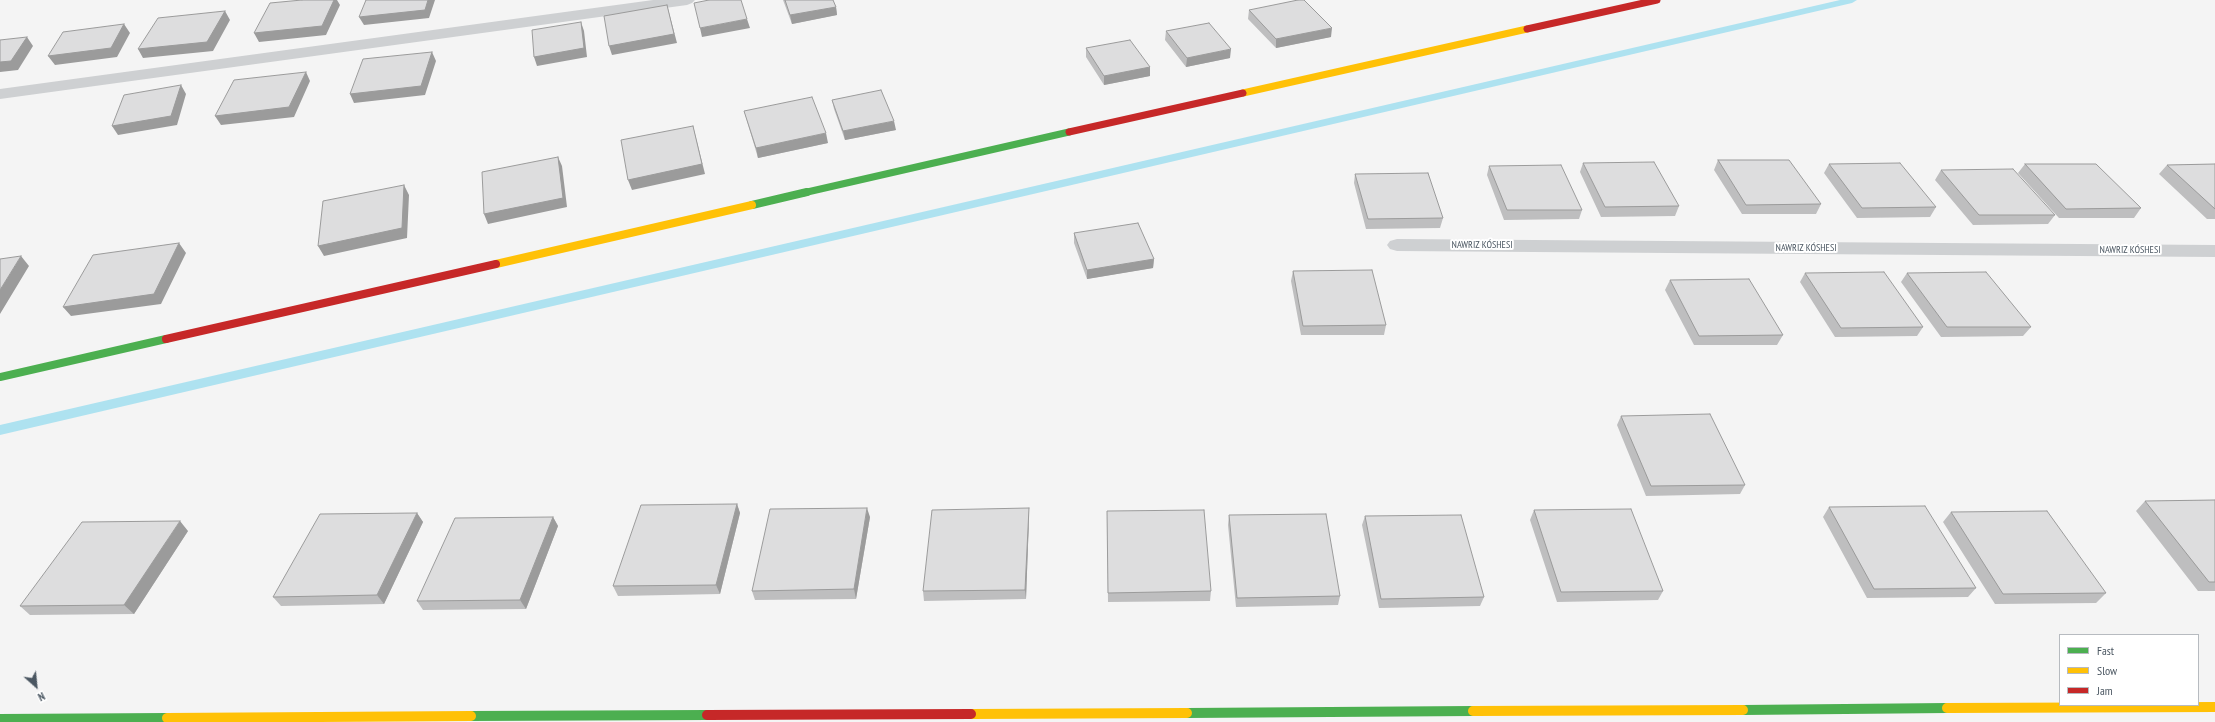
<!DOCTYPE html>
<meta charset="utf-8">
<style>
body{margin:0}
#map{position:relative;width:2215px;height:722px;overflow:hidden;background:#f4f4f4;font-family:"PT Sans Narrow",sans-serif}
canvas{display:block}
.legend{position:absolute;left:2059px;top:634px;width:140px;height:72px;box-sizing:border-box;background:#fff;border:1px solid #b7bbc0;margin:0;padding:5px 7px;list-style:none;font-size:12px;color:#4a5661}
.legend li{display:flex;align-items:center;gap:8px;height:20px}
.legend b{width:20px;border:1px solid #b7bbc0}
.north{position:absolute;left:16px;top:666px;width:40px;height:40px;-webkit-text-stroke:3px #fff;paint-order:stroke;rotate:153deg;font-size:11px;font-weight:700;line-height:16px;text-align:center;color:#4a5661}
.north::after{content:'';display:block;margin:auto;width:14px;height:18px;background:#4a5661;clip-path:polygon(50% 0,100% 100%,50% 72%,0 100%)}
</style>
<div id="map">
<canvas width="2215" height="722"></canvas>
<ul class="legend">
<li><b style="height:5px;background:#4caf50"></b>Fast</li>
<li><b style="height:5px;background:#ffc107"></b>Slow</li>
<li><b style="height:5px;background:#c62828"></b>Jam</li>
</ul>
<div class="north">N</div>
</div>
<script>
const g = document.querySelector('canvas').getContext('2d');
g.lineJoin = 'round';
const shape = rows => new Path2D(rows.map(r => 'M' + r).join(''));
function fillPath(path, color) { g.fillStyle = color; g.fill(path, 'evenodd'); }
function trace(path, color, width, dash) { g.strokeStyle = color; g.lineWidth = width; g.lineCap = dash ? 'butt' : 'round'; g.setLineDash(dash || []); g.stroke(path); }
function write(font, color, halo, rows, align = 'center') {
  g.font = font + ' "PT Sans Narrow",sans-serif'; g.lineWidth = 4; g.setLineDash([]); g.textBaseline = 'middle'; g.strokeStyle = halo; g.fillStyle = color; for (const [text, x, y, turn = 0] of rows) {
    g.save(); g.translate(x, y); g.rotate((+turn || 0) * Math.PI / 180); g.textAlign = isNaN(turn) ? turn : align; if (halo) g.strokeText(text, 0, 0); g.fillText(text, 0, 0); g.restore();
  }
}
const stream = shape([
 [1840,0,1857,0,1852,3,0,435,0,425,1840,0]
]);
const street = shape([
 [653,0,695,0,692,3,687,5,0,99,0,89,653,0],
 [1397,239,2215,245,2215,257,1397,251,1390,249,1387,245,1390,241,1397,239]
]);
const fastFar2 = shape([
 [803,193,1069,132]
]);
const fastFar1 = shape([
 [752,205,807,192],
 [0,377,166,339]
]);
const fast = shape([
 [1743,710,1947,708],
 [1187,713,1473,711],
 [471,716,707,715],
 [0,719,167,718]
]);
const slowFar2 = shape([
 [1243,93,1527,29]
]);
const slowFar1 = shape([
 [496,264,752,205]
]);
const slow = shape([
 [1947,708,2215,707],
 [1473,711,1743,710],
 [971,714,1187,713],
 [167,718,471,716]
]);
const jamFar2 = shape([
 [1527,29,1657,0],
 [1069,132,1243,93]
]);
const jamFar1 = shape([
 [166,339,496,264]
]);
const jam = shape([
 [707,715,971,714]
]);
const wall = shape([
 [783,0,833,0,836,7,837,15,792,24],
 [1249,10,1331,37,1276,48,1248,19],
 [1166,31,1230,58,1186,67,1165,40],
 [1086,48,1150,67,1150,76,1104,85,1086,57],
 [832,100,896,130,845,140,834,109],
 [744,111,828,143,758,158],
 [1718,160,1821,204,1816,214,1742,214,1714,170],
 [1583,163,1679,206,1675,216,1601,217,1580,172],
 [1829,164,1936,207,1930,217,1857,218,1824,173],
 [2025,164,2141,208,2134,218,2059,218,2018,173],
 [2215,164,2215,219,2207,219,2159,174,2167,165],
 [1489,166,1582,210,1579,219,1504,220,1487,175],
 [1941,170,2055,215,2048,224,1973,225,1935,180],
 [1355,174,1443,218,1440,228,1366,229,1354,183],
 [1074,233,1154,259,1153,268,1087,279,1074,243],
 [1293,271,1386,325,1384,335,1301,335,1291,281],
 [1805,273,1923,327,1917,336,1835,337,1800,282],
 [1907,273,2031,327,2023,336,1941,337,1901,282],
 [1670,280,1783,335,1777,345,1694,345,1665,290],
 [1621,416,1745,485,1740,494,1646,496,1617,425],
 [2215,500,2215,591,2198,591,2136,511,2145,501],
 [737,504,740,513,720,594,618,596,613,586],
 [1829,507,1976,588,1968,597,1867,598,1823,517],
 [1029,508,1029,518,1026,599,924,601,923,591],
 [1534,510,1663,591,1658,600,1557,602,1530,520],
 [1107,511,1211,591,1210,601,1108,602],
 [1951,512,2106,593,2096,603,1995,604,1943,522],
 [417,513,423,522,384,604,281,606,273,597],
 [1229,515,1340,596,1338,605,1236,607,1228,525],
 [1365,516,1484,597,1480,606,1379,608,1362,525],
 [553,517,558,526,526,609,423,610,417,601],
 [870,517,856,599,755,600,752,591],
 [188,531,134,614,30,615,20,606]
]);
const shadedWall = shape([
 [334,0,337,0,340,5,326,35,259,42,254,33],
 [428,0,435,0,429,18,364,25,359,17],
 [667,5,677,43,612,55,609,46],
 [836,7,837,15,792,24,790,15],
 [225,11,230,20,213,51,143,58,138,49],
 [747,19,750,28,702,37,700,28],
 [581,22,584,31,587,57,537,66,534,57],
 [124,24,130,33,117,57,55,65,48,56],
 [1332,28,1331,37,1276,48,1276,39],
 [27,37,33,46,18,70,0,72,0,62],
 [1231,49,1230,58,1186,67,1187,58],
 [432,52,436,61,425,95,354,103,350,94],
 [1150,67,1150,76,1104,85,1104,76],
 [306,72,310,81,294,117,221,125,215,116],
 [181,85,186,94,177,125,118,135,112,126],
 [894,121,896,130,845,140,843,131],
 [693,126,705,174,632,190,628,180],
 [826,133,828,143,758,158,756,148],
 [558,157,562,166,567,207,488,224,484,214],
 [404,185,409,195,407,238,324,256,318,246],
 [179,243,186,253,161,304,71,316,63,307],
 [21,256,29,266,0,314,0,290],
 [1154,259,1153,268,1087,279,1087,270],
 [737,504,740,513,720,594,716,585],
 [867,508,870,517,856,599,854,589],
 [1029,508,1029,518,1026,599,1025,590],
 [417,513,423,522,384,604,377,595],
 [553,517,558,526,526,609,520,600],
 [180,521,188,531,134,614,124,605]
]);
const building = shape([
 [302,0,334,0,322,26,254,33,270,3,302,0],
 [366,0,428,0,425,10,359,17,366,0],
 [709,0,741,0,747,19,700,28,694,3,709,0],
 [785,0,833,0,836,7,790,15,785,0],
 [1298,0,1304,0,1332,28,1276,39,1249,10,1298,0],
 [667,5,674,34,609,46,604,16,667,5],
 [225,11,207,42,138,49,158,18,225,11],
 [581,22,584,48,534,57,532,30,581,22],
 [1209,23,1231,49,1187,58,1166,31,1209,23],
 [124,24,111,48,48,56,63,32,124,24],
 [27,37,11,61,0,62,0,40,27,37],
 [1130,40,1150,67,1104,76,1086,48,1130,40],
 [432,52,421,86,350,94,363,59,432,52],
 [306,72,289,107,215,116,234,80,306,72],
 [181,85,171,116,112,126,124,95,181,85],
 [881,90,894,121,843,131,832,100,881,90],
 [812,97,826,133,756,148,744,111,812,97],
 [693,126,702,164,628,180,621,140,693,126],
 [558,157,563,198,484,214,482,172,558,157],
 [1718,160,1789,160,1821,204,1746,205,1718,160],
 [1654,162,1679,206,1605,207,1583,163,1654,162],
 [1900,163,1936,207,1862,208,1829,164,1900,163],
 [2025,164,2096,164,2141,208,2066,209,2025,164],
 [2215,164,2215,209,2167,165,2215,164],
 [1561,165,1582,210,1507,210,1489,166,1561,165],
 [2013,169,2055,215,1979,215,1941,170,2013,169],
 [1428,173,1443,218,1368,219,1355,174,1428,173],
 [404,185,402,228,318,246,323,201,404,185],
 [1138,223,1154,259,1087,270,1074,233,1138,223],
 [179,243,154,294,63,307,93,255,179,243],
 [21,256,0,290,0,259,21,256],
 [1372,270,1386,325,1303,326,1293,271,1372,270],
 [1884,272,1923,327,1841,328,1805,273,1884,272],
 [1986,272,2031,327,1947,327,1907,273,1986,272],
 [1749,279,1783,335,1699,336,1670,280,1749,279],
 [1710,414,1745,485,1651,486,1621,416,1710,414],
 [2215,500,2215,582,2209,582,2145,501,2215,500],
 [737,504,716,585,613,586,641,505,737,504],
 [1925,506,1976,588,1874,589,1829,507,1925,506],
 [867,508,854,589,752,591,770,509,867,508],
 [1029,508,1025,590,923,591,932,510,1029,508],
 [1631,509,1663,591,1561,592,1534,510,1631,509],
 [1204,510,1211,591,1108,593,1107,511,1204,510],
 [2047,511,2106,593,2003,594,1951,512,2047,511],
 [417,513,377,595,273,597,320,514,417,513],
 [1326,514,1340,596,1237,598,1229,515,1326,514],
 [1461,515,1484,597,1381,599,1365,516,1461,515],
 [553,517,520,600,417,601,455,518,553,517],
 [180,521,124,605,20,606,82,522,180,521]
]);
const streetNames = [
 ["NAWRIZ KÓSHESI",1482,245],
 ["NAWRIZ KÓSHESI",1806,248],
 ["NAWRIZ KÓSHESI",2130,250]
];
fillPath(stream, '#aee2f0');
fillPath(street, '#ced0d2');
trace(fastFar2, '#4caf50', 7);
trace(fastFar1, '#4caf50', 8);
trace(fast, '#4caf50', 10);
trace(slowFar2, '#ffc107', 7);
trace(slowFar1, '#ffc107', 8);
trace(slow, '#ffc107', 10);
trace(jamFar2, '#c62828', 7);
trace(jamFar1, '#c62828', 8);
trace(jam, '#c62828', 10);
fillPath(wall, '#bebebf');
fillPath(shadedWall, '#9b9b9b');
fillPath(building, '#ddddde');
trace(building, '#9b9b9b', 1);
write('10px', '#4a5661', '#fff', streetNames);
</script>
